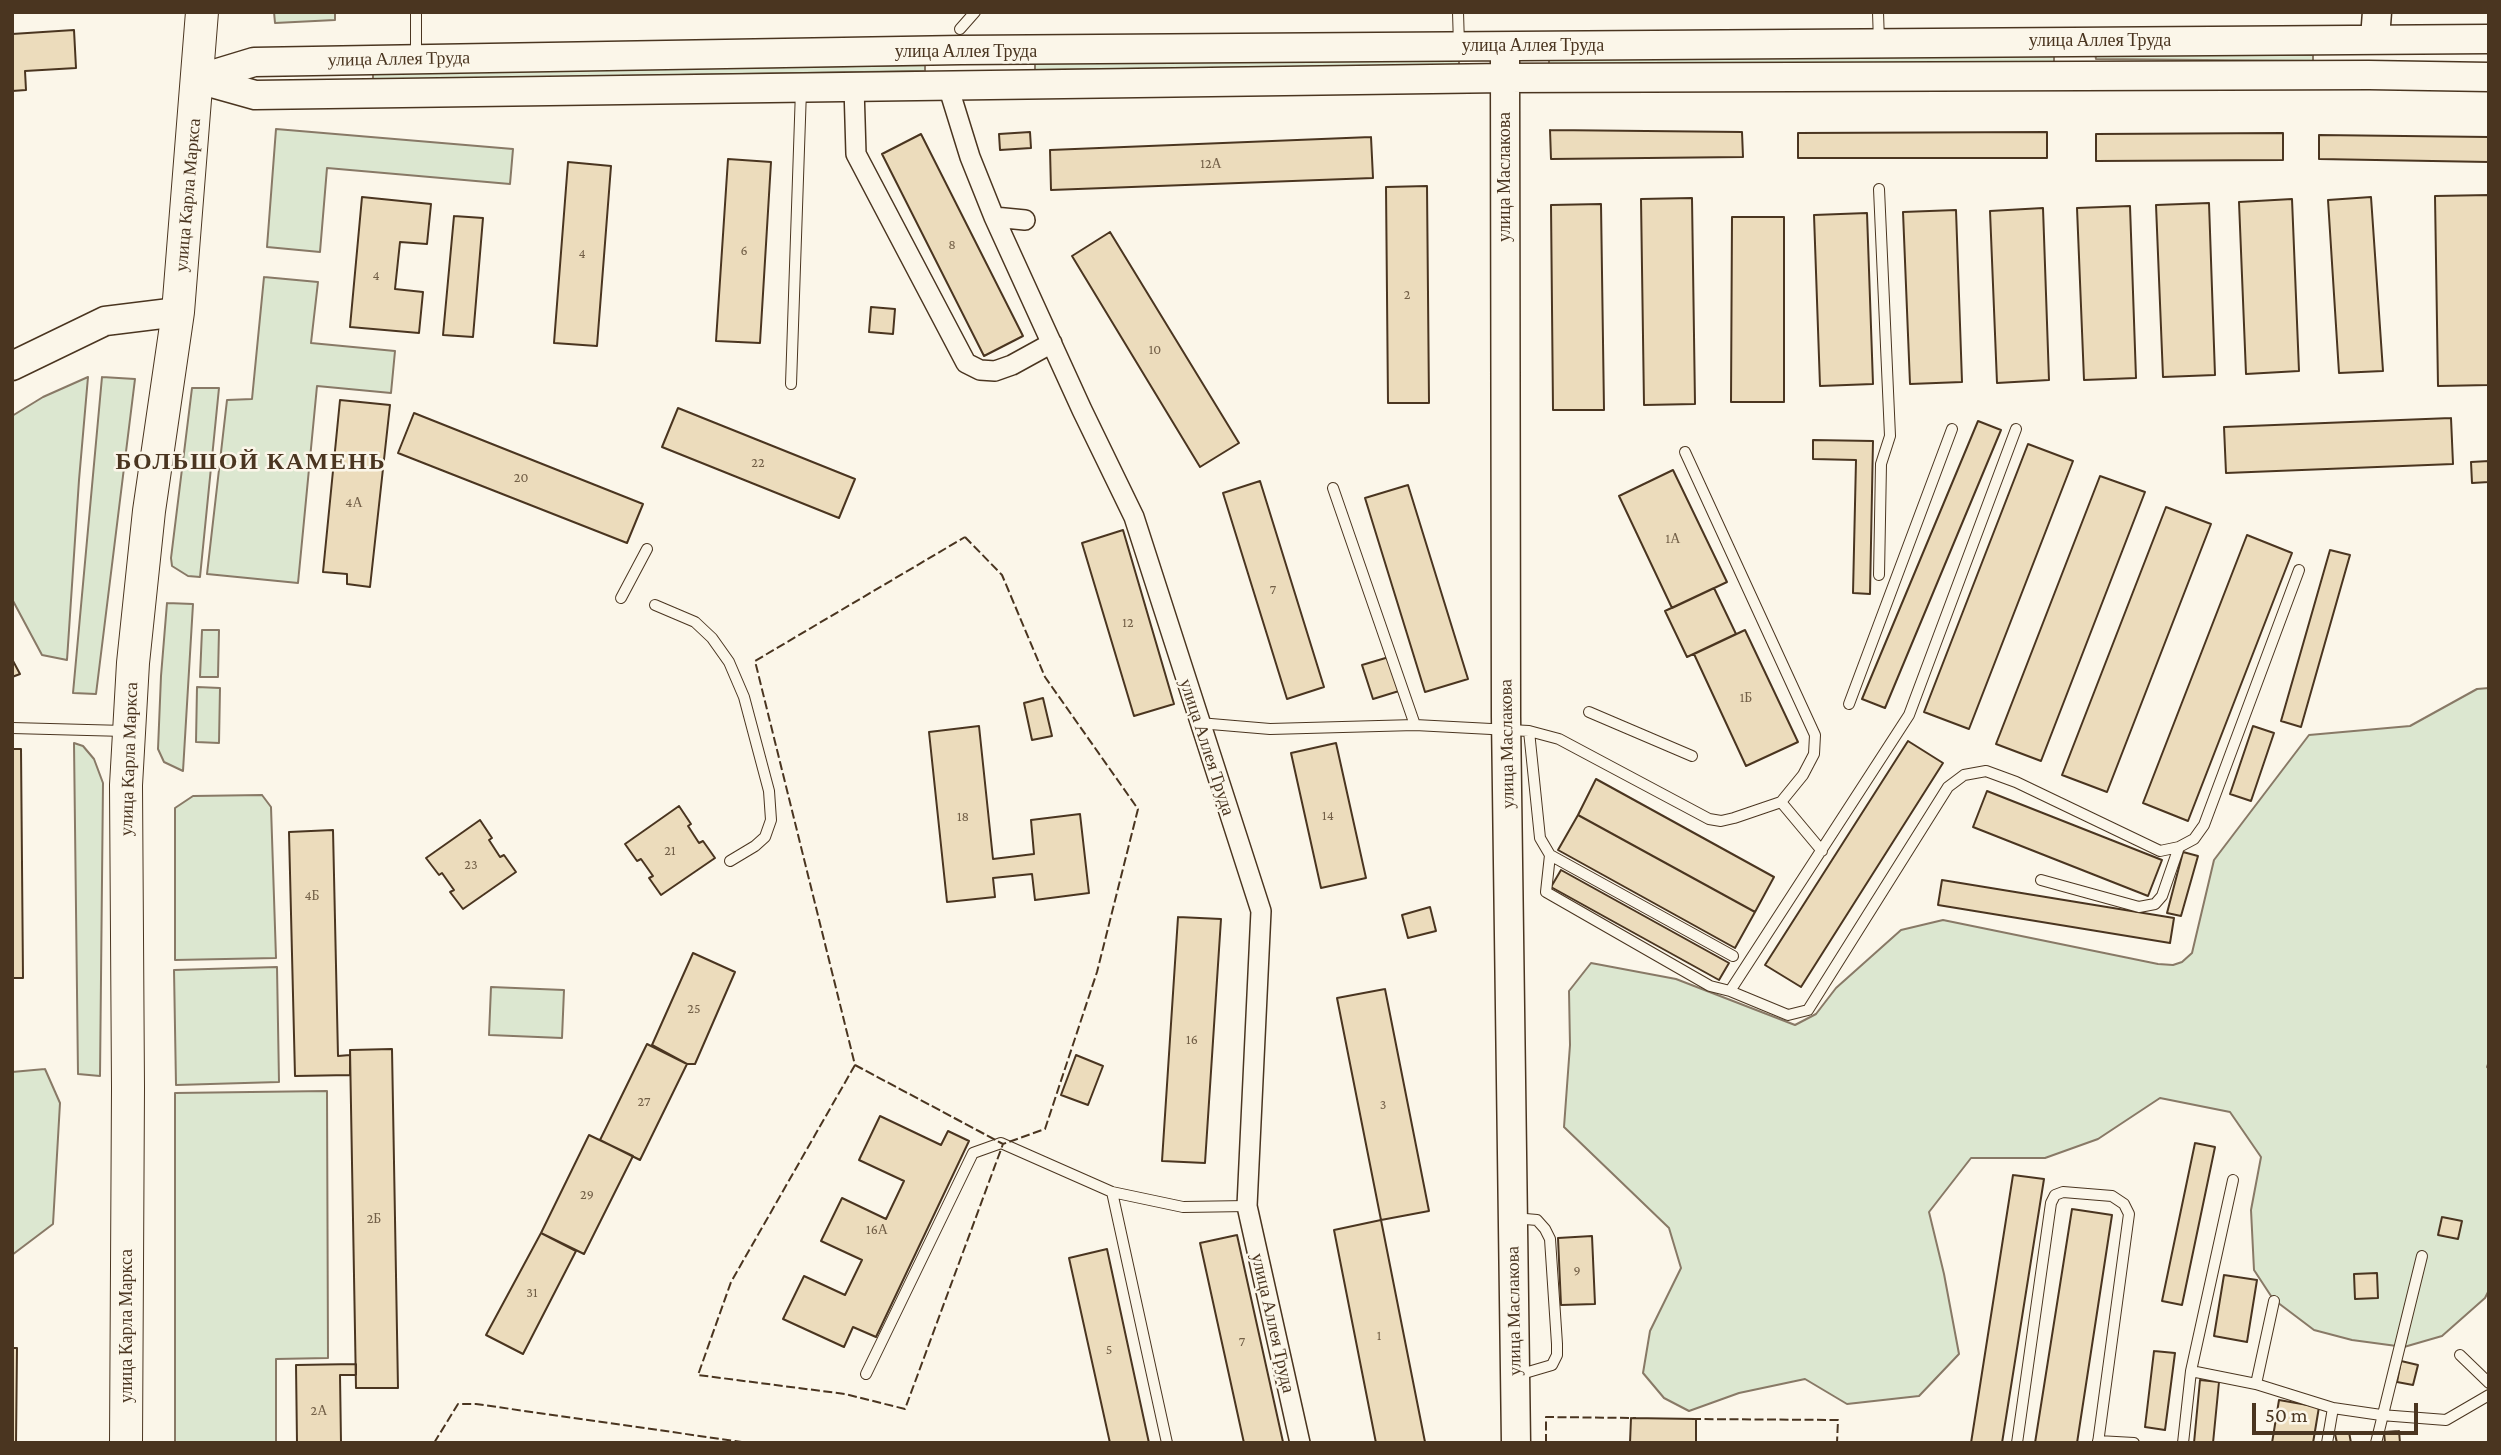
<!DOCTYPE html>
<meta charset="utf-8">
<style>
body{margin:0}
#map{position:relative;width:2501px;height:1455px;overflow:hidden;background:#fbf6e9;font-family:"Crimson Pro",serif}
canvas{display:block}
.frame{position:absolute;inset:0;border:14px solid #4a3520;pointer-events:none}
.scale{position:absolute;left:2252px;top:1403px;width:166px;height:32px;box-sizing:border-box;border:4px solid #4a3520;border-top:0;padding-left:9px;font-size:21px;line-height:24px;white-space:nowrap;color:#4a3520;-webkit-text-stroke:5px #fbf6e9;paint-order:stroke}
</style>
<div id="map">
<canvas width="2501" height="1455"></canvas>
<div class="frame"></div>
<div class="scale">50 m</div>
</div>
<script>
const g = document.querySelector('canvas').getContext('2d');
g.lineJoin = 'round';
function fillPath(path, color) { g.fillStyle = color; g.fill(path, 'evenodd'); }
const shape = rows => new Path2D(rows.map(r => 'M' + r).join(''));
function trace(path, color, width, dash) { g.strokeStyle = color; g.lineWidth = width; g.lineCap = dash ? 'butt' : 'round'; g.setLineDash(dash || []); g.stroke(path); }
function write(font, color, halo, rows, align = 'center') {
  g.font = font + ' "Crimson Pro",serif'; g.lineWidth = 5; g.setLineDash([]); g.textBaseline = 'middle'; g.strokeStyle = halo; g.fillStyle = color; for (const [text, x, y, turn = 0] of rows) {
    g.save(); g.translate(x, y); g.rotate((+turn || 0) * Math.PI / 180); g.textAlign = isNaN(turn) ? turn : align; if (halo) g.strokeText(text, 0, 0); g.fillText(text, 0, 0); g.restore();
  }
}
const green = shape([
 [274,12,335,12,335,20,275,23,274,12],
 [2095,53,2313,55,2313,61,2096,59,2095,53],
 [2054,56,2054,62,1549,65,1549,59,2054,56],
 [1459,59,1459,65,1035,70,1035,63,1459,59],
 [925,65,925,71,373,80,373,73,925,65],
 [276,129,513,149,510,184,327,168,320,252,267,247,276,129],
 [264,277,318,282,311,343,395,351,391,393,317,386,298,583,207,574,227,400,252,399,264,277],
 [88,377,79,480,67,660,42,655,12,599,12,416,43,397,88,377],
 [102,377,135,379,96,694,73,693,102,377],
 [192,388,219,388,200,577,188,576,172,566,171,558,192,388],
 [167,603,193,604,183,771,164,762,158,749,161,676,167,603],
 [202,630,219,630,218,677,200,677,202,630],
 [197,687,220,688,219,743,196,742,197,687],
 [2489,688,2489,1061,2487,1067,2489,1069,2489,1290,2485,1298,2442,1336,2404,1347,2352,1340,2314,1330,2273,1299,2254,1270,2251,1210,2261,1157,2230,1112,2160,1098,2098,1139,2045,1158,1971,1158,1929,1212,1944,1274,1959,1354,1919,1396,1847,1404,1805,1379,1739,1393,1689,1411,1664,1398,1643,1373,1650,1331,1681,1268,1669,1228,1564,1127,1570,1045,1569,991,1591,963,1676,979,1795,1025,1816,1014,1836,988,1901,930,1943,920,2158,964,2173,965,2182,962,2192,953,2214,860,2309,735,2410,726,2477,689,2489,688],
 [74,743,83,746,94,759,103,783,100,1076,78,1074,74,743],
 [262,795,271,807,276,958,175,960,175,808,193,796,262,795],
 [277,967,279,1082,176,1085,174,970,277,967],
 [491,987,564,990,562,1038,489,1035,491,987],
 [45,1069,60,1103,53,1224,12,1255,12,1072,45,1069],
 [327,1091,328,1358,276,1359,276,1443,175,1443,175,1093,327,1091]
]);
const building = shape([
 [74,30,76,68,25,71,26,90,12,91,12,34,74,30],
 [1550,130,1742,132,1743,157,1551,159,1550,130],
 [1030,132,1031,148,1000,150,999,134,1030,132],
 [2047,132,2047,158,1798,158,1798,133,2047,132],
 [2283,133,2283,160,2096,161,2096,134,2283,133],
 [921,134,1023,336,984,356,882,154,921,134],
 [2319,135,2489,137,2489,162,2319,159,2319,135],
 [1371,137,1373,178,1051,190,1050,150,1371,137],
 [728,159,771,162,760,343,716,341,728,159],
 [568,162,611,166,597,346,554,343,568,162],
 [1427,186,1429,403,1388,403,1386,187,1427,186],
 [2489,195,2489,385,2438,386,2435,196,2489,195],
 [362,197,431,204,427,244,400,242,395,289,423,292,419,333,350,327,362,197],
 [2371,197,2383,371,2339,373,2328,200,2371,197],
 [1692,198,1695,404,1644,405,1641,199,1692,198],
 [2292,199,2299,371,2246,374,2239,202,2292,199],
 [2209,203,2215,375,2163,377,2156,205,2209,203],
 [1601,204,1604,410,1553,410,1551,205,1601,204],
 [2130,206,2136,378,2084,380,2077,208,2130,206],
 [2043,208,2049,380,1997,383,1990,211,2043,208],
 [1956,210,1962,382,1910,384,1903,212,1956,210],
 [1867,213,1873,384,1820,386,1814,215,1867,213],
 [454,216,483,218,473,337,443,335,454,216],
 [1732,217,1784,217,1784,402,1731,402,1732,217],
 [1110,232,1239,443,1200,467,1072,256,1110,232],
 [871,307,895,309,893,334,869,332,871,307],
 [340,400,390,405,370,587,347,584,347,574,323,572,340,400],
 [678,408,855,479,839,518,662,447,678,408],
 [414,413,643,504,627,543,398,453,414,413],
 [2451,418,2453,464,2226,473,2224,427,2451,418],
 [1978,421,2001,430,1885,708,1862,699,1978,421],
 [1813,440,1873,441,1870,594,1853,593,1856,460,1813,459,1813,440],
 [2028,444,2073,461,1969,729,1924,712,2028,444],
 [2489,461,2489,482,2472,483,2471,462,2489,461],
 [1673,470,1727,582,1672,608,1619,496,1673,470],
 [2100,476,2145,492,2041,761,1996,744,2100,476],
 [1260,481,1324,687,1287,699,1223,493,1260,481],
 [1408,485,1468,679,1425,692,1365,498,1408,485],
 [2166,507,2211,524,2107,792,2062,775,2166,507],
 [1123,530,1174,704,1134,716,1082,543,1123,530],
 [2247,535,2292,553,2188,821,2143,803,2247,535],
 [2330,550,2350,555,2301,727,2281,721,2330,550],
 [1714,588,1736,634,1687,657,1665,611,1714,588],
 [1745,630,1798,742,1746,766,1694,654,1745,630],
 [1389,657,1399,691,1373,699,1362,665,1389,657],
 [12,659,20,674,12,677,12,659],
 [1043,698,1052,736,1032,740,1024,703,1043,698],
 [979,726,993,859,1034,854,1031,820,1080,814,1089,893,1035,900,1032,874,993,878,995,897,947,902,929,732,979,726],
 [2253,726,2274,733,2251,801,2230,794,2253,726],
 [1908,741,1943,763,1801,987,1765,965,1908,741],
 [1336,743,1366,878,1321,888,1291,753,1336,743],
 [12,749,21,749,23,978,12,978,12,749],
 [1596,779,1774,877,1755,912,1578,815,1596,779],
 [1987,791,2162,860,2148,896,1973,827,1987,791],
 [679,806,691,824,688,826,699,843,703,841,715,858,661,895,649,878,653,876,641,859,637,861,625,844,679,806],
 [1578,815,1755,912,1735,948,1558,850,1578,815],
 [480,820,492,838,489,840,500,857,504,855,516,872,463,909,450,892,454,890,442,873,439,875,426,858,480,820],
 [333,830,338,1056,350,1055,350,1075,295,1076,289,832,333,830],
 [2183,852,2198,856,2181,916,2167,913,2183,852],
 [1561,870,1729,963,1719,980,1551,887,1561,870],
 [1942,880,2174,918,2170,943,1938,905,1942,880],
 [1430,907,1436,931,1408,938,1402,915,1430,907],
 [1178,917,1221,919,1205,1163,1162,1161,1178,917],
 [693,953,735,972,695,1064,687,1064,652,1045,693,953],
 [1385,989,1429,1211,1381,1220,1337,998,1385,989],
 [647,1044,687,1064,640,1160,600,1140,647,1044],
 [392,1049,398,1388,356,1388,350,1050,392,1049],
 [1076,1055,1103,1066,1088,1105,1061,1095,1076,1055],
 [880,1116,941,1145,948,1131,969,1141,876,1337,853,1327,844,1347,783,1319,804,1276,845,1295,862,1260,821,1241,842,1198,886,1219,904,1181,859,1160,880,1116],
 [589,1135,633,1156,584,1254,541,1233,589,1135],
 [2195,1143,2215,1147,2182,1305,2162,1301,2195,1143],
 [2013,1175,2044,1179,2002,1443,1971,1443,2013,1175],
 [2072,1209,2112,1215,2077,1443,2035,1443,2072,1209],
 [2442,1217,2462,1221,2458,1239,2438,1235,2442,1217],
 [1381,1220,1425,1442,1420,1443,1376,1443,1334,1230,1381,1220],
 [541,1233,576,1251,523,1354,486,1335,541,1233],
 [1237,1235,1283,1442,1279,1443,1244,1443,1200,1243,1237,1235],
 [1592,1236,1595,1304,1561,1305,1558,1238,1592,1236],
 [1107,1249,1149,1443,1110,1443,1069,1258,1107,1249],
 [2377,1273,2378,1298,2355,1299,2354,1274,2377,1273],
 [2224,1275,2257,1280,2247,1342,2214,1336,2224,1275],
 [12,1348,17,1348,16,1443,12,1443,12,1348],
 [2154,1351,2175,1353,2165,1430,2145,1427,2154,1351],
 [2401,1361,2418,1365,2413,1385,2397,1382,2401,1361],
 [356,1364,356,1375,340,1375,341,1443,297,1443,296,1365,356,1364],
 [2200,1380,2219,1382,2213,1443,2194,1443,2200,1380],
 [2279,1400,2319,1407,2313,1443,2272,1443,2279,1400],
 [1631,1418,1696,1419,1696,1443,1630,1443,1631,1418],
 [2399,1431,2400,1443,2385,1443,2384,1432,2399,1431],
 [2349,1432,2351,1443,2337,1443,2335,1434,2349,1432]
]);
const lane = shape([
 [416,12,416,59],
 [1458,12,1459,45],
 [1878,12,1879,42],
 [960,29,975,12],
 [1879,189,1890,436,1881,464,1879,575],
 [791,384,801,90],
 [2016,429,1909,715,1730,991,1788,1015,1808,1010,1948,787,1964,775,1986,771,2016,782,2160,851,2179,847,2194,839,2204,825,2299,570],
 [1685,452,1815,735,1814,754,1803,775,1781,802,1822,851],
 [1333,488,1415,725],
 [621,598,647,549],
 [655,605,695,622,712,638,729,662,744,697,769,791,771,820,765,837,755,846,730,861],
 [1849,704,1952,429],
 [1589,712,1692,756],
 [1199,723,1270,729,1415,725,1529,731,1559,739,1709,819,1721,821,1734,818,1781,802],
 [12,728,125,731],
 [1529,731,1540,838,1550,855,1546,892,1710,986,1730,991],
 [1550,855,1733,956],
 [2041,880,2139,907,2155,904,2162,896,2179,847],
 [1112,1192,1167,1443],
 [1514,1218,1537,1220,1545,1229,1550,1239,1557,1344,1557,1355,1552,1365,1518,1375],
 [2460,1355,2489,1383],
 [2191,1371,2256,1384,2333,1408,2381,1415,2446,1420,2489,1395],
 [866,1374,973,1153,1001,1143,1112,1192,1183,1207,1247,1206],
 [2256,1384,2274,1301],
 [2098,1441,2134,1443],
 [2017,1443,2051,1203,2055,1195,2063,1192,2112,1196,2124,1204,2129,1214,2098,1443],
 [2183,1443,2191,1371,2233,1180],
 [2327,1443,2333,1408],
 [2376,1443,2422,1256]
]);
const street = shape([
 [948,86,970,157,994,217,1082,410,1134,517,1261,911,1247,1206,1300,1443],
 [854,87,856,154,966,363,980,370,995,371,1012,365,1052,343],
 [994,217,1025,220]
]);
const secondary = shape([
 [2375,38,2377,12],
 [1505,60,1506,717,1516,1443],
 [198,79,254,62,961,50,2489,39],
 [198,79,255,95,1505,78,2369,75,2489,77],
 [12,366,105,321,178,312]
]);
const primary = shape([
 [126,1443,128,1088,126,785,133,663,149,511,178,312,202,12]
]);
const fence = shape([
 [965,537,1002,575,1045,677,1138,809,1097,972,1045,1129,1003,1144,855,1065,755,661,965,537],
 [855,1065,1003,1144,905,1409,845,1394,698,1375,731,1282,855,1065],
 [1692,1419,1838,1420,1837,1443],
 [434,1443,458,1404,476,1404,749,1443],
 [1546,1443,1546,1417,1636,1418]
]);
const numberNames = [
 ["12А",1211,164],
 ["8",952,245],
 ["6",744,251],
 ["4",582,254],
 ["4",376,276],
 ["2",1407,295],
 ["10",1155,350],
 ["22",758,463],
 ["20",521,478],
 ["4А",354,503],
 ["1А",1673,539],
 ["7",1273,590],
 ["12",1128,623],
 ["1Б",1746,698],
 ["14",1328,816],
 ["18",963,817],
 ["21",670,851],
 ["23",471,865],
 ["4Б",312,896],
 ["25",694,1009],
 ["16",1192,1040],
 ["27",644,1102],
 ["3",1383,1105],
 ["29",587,1195],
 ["2Б",374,1219],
 ["16А",877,1230],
 ["9",1577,1271],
 ["31",532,1293],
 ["1",1379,1336],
 ["7",1242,1342],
 ["5",1109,1350],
 ["2А",319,1411]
];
const streetNames = [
 ["улица Аллея Труда",2100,40],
 ["улица Аллея Труда",1533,45],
 ["улица Аллея Труда",966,51],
 ["улица Аллея Труда",399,59,-1],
 ["улица Маслакова",1504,177,-90],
 ["улица Карла Маркса",188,195,-85],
 ["улица Маслакова",1507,744,-91],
 ["улица Аллея Труда",1207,747,72],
 ["улица Карла Маркса",129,759,-88],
 ["улица Маслакова",1514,1311,-91],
 ["улица Аллея Труда",1273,1323,77],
 ["улица Карла Маркса",126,1326,-90]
];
const districtNames = [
 ["БОЛЬШОЙ КАМЕНЬ",251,462]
];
fillPath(green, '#dce7d0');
trace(green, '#887966', 2);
fillPath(building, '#ecdcbc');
trace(building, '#4a3520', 2);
trace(lane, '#4a3520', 12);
trace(street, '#4a3520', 22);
trace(secondary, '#4a3520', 31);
trace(primary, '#4a3520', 34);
trace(lane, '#fbf6e9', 10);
trace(street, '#fbf6e9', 19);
trace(secondary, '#fbf6e9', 28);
trace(primary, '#fbf6e9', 32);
trace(fence, '#4a3520', 2, [9, 3.5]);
write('14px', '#725f47', null, numberNames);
write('18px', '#4a3520', '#fbf6e9', streetNames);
g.letterSpacing = '2px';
write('bold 24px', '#4a3520', '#fbf6e9', districtNames);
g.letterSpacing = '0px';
</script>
